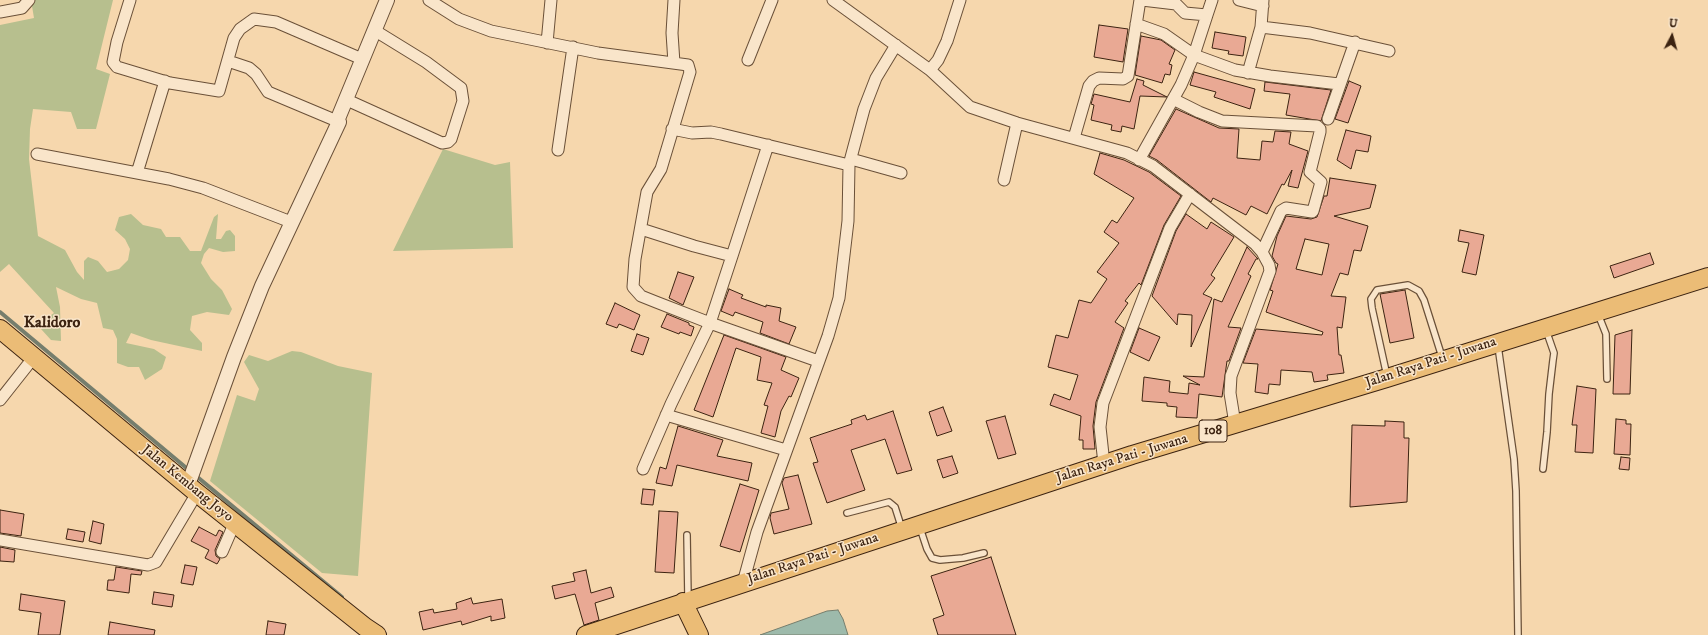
<!DOCTYPE html>
<style>
body{margin:0}
#map{position:relative;width:1708px;height:635px;overflow:hidden;background:#f6d7ad;font-family:"IM FELL DW Pica",serif}
canvas{display:block}
.north{position:absolute;left:1652px;top:16px;width:40px;height:40px;-webkit-text-stroke:3px #f9e5ca;paint-order:stroke;rotate:6deg;font-size:11px;font-weight:700;line-height:16px;text-align:center;color:#3c2311}
.north::after{content:'';display:block;margin:auto;width:14px;height:18px;background:#3c2311;clip-path:polygon(50% 0,100% 100%,50% 72%,0 100%)}
</style>
<div id="map">
<canvas width="1708" height="635"></canvas>
<div class="north">U</div>
</div>
<script>
const g = document.querySelector('canvas').getContext('2d');
g.lineJoin = 'round';
function fillPath(path, color) { g.fillStyle = color; g.fill(path, 'evenodd'); }
const shape = rows => new Path2D(rows.map(r => 'M' + r).join(''));
function trace(path, color, width, dash) { g.strokeStyle = color; g.lineWidth = width; g.lineCap = dash ? 'butt' : 'round'; g.setLineDash(dash || []); g.stroke(path); }
function write(font, color, halo, rows, align = 'center') {
  g.font = font + ' "IM FELL DW Pica",serif'; g.lineWidth = 3; g.setLineDash([]); g.textBaseline = 'middle'; g.strokeStyle = halo; g.fillStyle = color; for (const [text, x, y, turn = 0] of rows) {
    g.save(); g.translate(x, y); g.rotate((+turn || 0) * Math.PI / 180); g.textAlign = isNaN(turn) ? turn : align; if (halo) g.strokeText(text, 0, 0); g.fillText(text, 0, 0); g.restore();
  }
}
const green = shape([
 [31,0,113,0,96,69,110,74,96,129,77,129,71,112,33,109,30,129,29,159,38,236,65,250,77,272,84,280,84,261,88,257,98,261,107,272,119,269,128,260,130,249,125,239,115,230,119,217,131,214,143,225,161,229,166,237,180,237,190,251,201,251,214,217,218,214,216,239,221,239,226,231,230,230,235,236,235,251,223,252,209,248,204,254,201,263,211,279,222,290,232,309,229,315,207,312,192,316,190,330,202,343,202,351,151,340,131,333,126,343,154,349,166,357,162,369,145,380,139,367,128,367,117,363,117,339,113,330,103,328,97,303,81,299,56,287,60,307,61,341,51,340,41,329,44,320,54,313,9,264,0,272,0,25,34,18],
 [443,149,495,165,510,162,513,248,393,251],
 [292,351,301,352,338,366,372,373,358,576,322,573,210,481,237,395,255,401,259,389,244,362,249,355,268,361]
]);
const water = shape([
 [838,610,843,619,848,635,760,635,827,611,838,610]
]);
const stream = shape([
 [0,312,190,471],
 [195,475,342,597]
]);
const building = shape([
 [1099,25,1128,29,1123,62,1094,57,1099,25],
 [1215,32,1246,37,1243,56,1228,54,1229,51,1212,48,1215,32],
 [1141,36,1161,40,1175,50,1169,64,1172,65,1170,75,1165,74,1162,83,1135,75,1141,36],
 [1194,72,1255,89,1250,109,1214,97,1216,92,1190,85,1194,72],
 [1137,79,1144,81,1143,85,1167,97,1140,96,1134,129,1122,126,1121,132,1111,130,1112,125,1091,120,1094,105,1091,104,1094,94,1130,102,1137,79],
 [1349,81,1361,86,1348,123,1335,119,1349,81],
 [1265,82,1331,90,1321,121,1286,115,1290,94,1264,91,1265,82],
 [1176,109,1219,128,1239,129,1237,158,1260,160,1262,141,1273,142,1275,131,1291,132,1289,144,1308,151,1298,188,1288,186,1292,170,1284,185,1282,184,1267,214,1251,206,1246,215,1213,198,1211,202,1157,160,1149,156,1176,109],
 [1346,130,1371,136,1368,152,1356,150,1351,169,1337,160,1346,130],
 [1100,153,1124,160,1149,172,1181,196,1164,225,1141,285,1139,283,1125,301,1128,303,1115,322,1124,328,1096,402,1093,426,1095,449,1083,449,1083,440,1079,440,1081,416,1050,405,1054,394,1070,400,1078,375,1048,367,1056,335,1068,338,1079,300,1091,303,1107,279,1097,272,1119,243,1104,232,1112,220,1117,223,1134,198,1094,174,1100,153],
 [1330,178,1376,185,1370,208,1334,216,1368,226,1361,251,1354,250,1348,275,1340,273,1331,296,1346,297,1342,328,1337,327,1339,355,1341,355,1344,373,1327,375,1328,380,1314,382,1312,372,1281,370,1280,385,1269,384,1268,394,1255,392,1258,364,1243,363,1256,329,1322,335,1323,332,1266,312,1273,291,1270,290,1278,264,1276,263,1272,256,1277,236,1286,216,1311,219,1317,217,1324,196,1327,196,1330,178],
 [1305,239,1329,244,1322,275,1296,269,1305,239],
 [1186,214,1207,229,1211,222,1234,237,1211,275,1215,278,1203,294,1212,298,1191,347,1192,315,1178,314,1177,325,1152,296,1176,231,1186,214],
 [1460,230,1484,235,1476,275,1462,272,1469,243,1458,241,1460,230],
 [1247,247,1258,259,1256,259,1248,274,1251,276,1228,327,1241,328,1229,361,1227,361,1222,397,1199,394,1197,418,1176,417,1177,407,1167,406,1167,403,1142,401,1144,377,1170,381,1169,392,1188,394,1189,383,1200,385,1183,376,1204,377,1214,299,1222,302,1247,247],
 [1650,253,1654,264,1614,278,1610,266,1650,253],
 [678,272,694,277,683,305,669,298,678,272],
 [729,289,743,295,741,298,766,307,766,305,781,308,779,321,796,327,789,344,760,333,763,322,735,312,733,316,721,311,729,289],
 [1405,290,1414,338,1390,343,1380,294,1405,290],
 [615,303,640,315,634,330,619,324,617,328,606,324,615,303],
 [667,314,689,323,689,325,694,327,691,336,680,332,679,334,661,327,667,314],
 [1139,328,1160,337,1149,361,1130,352,1139,328],
 [1632,330,1630,394,1613,394,1615,335,1632,330],
 [637,334,649,338,643,355,631,351,637,334],
 [724,335,786,357,781,370,799,378,791,397,789,396,781,411,775,437,761,433,768,406,764,405,772,383,757,380,761,357,736,348,713,417,694,410,724,335],
 [1577,386,1596,389,1593,453,1575,452,1577,425,1572,425,1577,386],
 [943,407,952,431,937,436,929,412,943,407],
 [893,411,912,470,897,474,885,439,851,450,865,490,827,503,813,463,818,462,810,438,852,424,851,420,865,415,867,420,893,411],
 [1005,416,1016,454,998,459,986,421,1005,416],
 [1616,419,1626,420,1626,424,1631,424,1630,455,1614,454,1616,419],
 [1385,421,1404,422,1404,438,1409,438,1407,502,1350,507,1352,425,1385,426,1385,421],
 [678,426,723,440,717,456,752,463,748,481,677,465,672,486,656,483,660,467,666,469,678,426],
 [952,456,958,473,943,478,937,460,952,456],
 [1621,457,1630,458,1629,470,1619,469,1621,457],
 [798,475,812,524,774,534,770,518,771,513,789,509,782,483,784,478,798,475],
 [740,484,759,490,740,552,720,546,740,484],
 [643,489,655,490,653,505,641,504,643,489],
 [0,510,24,514,21,536,0,533,0,510],
 [659,511,678,512,674,573,655,572,659,511],
 [93,521,104,524,101,544,89,541,93,521],
 [199,527,216,536,219,530,223,532,215,550,216,556,220,559,217,564,205,558,209,550,191,541,199,527],
 [68,529,85,532,83,542,66,539,68,529],
 [0,547,15,550,14,562,0,561,0,547],
 [991,557,1016,635,938,635,933,619,944,615,931,576,991,557],
 [185,565,197,567,193,585,181,583,185,565],
 [116,567,142,571,141,575,131,574,129,593,107,590,108,580,114,580,116,567],
 [586,570,591,593,611,587,614,597,595,603,599,620,584,625,575,594,555,599,552,586,575,581,573,573,586,570],
 [154,592,174,595,172,607,152,604,154,592],
 [21,594,65,601,60,635,38,635,41,613,19,610,21,594],
 [471,598,473,604,502,599,505,618,491,621,491,616,462,625,461,621,423,630,419,612,433,609,434,613,457,609,456,603,471,598],
 [268,621,286,624,284,635,266,635,268,621],
 [110,622,155,630,154,635,108,635,110,622]
]);
const service = shape([
 [1598,314,1606,334,1607,379],
 [1498,346,1514,459,1516,491,1518,635],
 [1387,376,1372,308,1371,299,1377,290,1408,285,1419,291,1424,300,1442,357],
 [1543,469,1547,432,1549,394,1553,360,1554,353,1546,330],
 [847,513,889,502,895,507,902,529],
 [920,528,927,549,932,558,940,560,963,558,984,553],
 [687,535,688,598]
]);
const minor = shape([
 [130,0,117,42,113,62,117,67,170,83,219,91,234,38,240,29,254,19,276,22,362,59],
 [429,0,459,19,491,31,598,53,688,65,690,72,661,169,647,192,635,259,633,287,641,296,656,302,710,323,818,361],
 [674,0,672,33,674,63],
 [833,0,930,70,970,107,1017,123,1127,153,1153,166,1255,244,1262,252,1269,265,1270,271,1231,376,1230,393,1235,424],
 [1142,0,1176,4,1185,13,1207,15,1212,0],
 [1239,0,1263,6],
 [0,12,22,8,29,0],
 [1136,24,1164,34,1194,55,1207,15],
 [1261,27,1310,33,1389,51],
 [547,43,551,0],
 [748,60,772,0],
 [228,61,249,68,256,74,268,92,337,121],
 [930,70,938,60,947,41,960,0],
 [1248,73,1261,27,1263,0],
 [1173,99,1199,112,1222,121,1317,126,1320,129,1320,132,1310,172,1321,182,1313,211,1312,212,1286,208,1281,211,1262,252],
 [347,100,442,143,448,142,451,139,463,101,461,88,426,62,374,30],
 [1328,119,1355,42],
 [672,129,692,133,711,132,721,134,849,165],
 [1074,138,1089,86,1093,81,1099,78,1123,79,1128,76,1140,0],
 [558,150,573,47],
 [37,154,169,179,203,188,291,222],
 [851,159,901,173],
 [1139,160,1181,85,1194,55,1235,70,1270,76,1339,84],
 [137,173,165,81],
 [1004,180,1017,123],
 [641,229,694,246,732,256,710,323,671,404,643,469],
 [732,256,768,145],
 [0,400,34,357],
 [666,415,786,450],
 [1104,464,1100,427,1103,403,1170,228,1190,194],
 [0,540,148,565,156,562,197,493],
 [222,552,235,522],
 [743,583,757,532,828,336,839,298,842,272,848,221,849,165,864,109,876,78,896,45]
]);
const tertiary = shape([
 [188,485,234,357,262,286,339,122,337,121,387,0]
]);
const primary = shape([
 [0,329,197,493,365,627,377,635],
 [683,602,699,635],
 [586,635,1132,455,1387,378,1708,277]
]);
const shields = [
 [1213,431,28]
];
const shieldNames = [
 ["108",1213,431]
];
const streetNames = [
 ["Jalan Raya Pati - Juwana",1431,363,-18],
 ["Jalan Raya Pati - Juwana",1122,459,-17],
 ["Jalan Kembang Joyo",187,484,39],
 ["Jalan Raya Pati - Juwana",813,559,-18]
];
const quarterNames = [
 ["Kalidoro",52,324]
];
fillPath(green, '#b7bf8e');
fillPath(water, '#9dbaab');
trace(water, '#767e6d', 1);
trace(stream, '#767e6d', 4);
fillPath(building, '#e9a994');
trace(building, '#3c2311', 1);
trace(service, '#6a5038', 8);
trace(minor, '#6a5038', 13);
trace(tertiary, '#6a5038', 16);
trace(primary, '#3c2311', 20);
trace(service, '#f9e5ca', 5.5);
trace(minor, '#f9e5ca', 11);
trace(tertiary, '#f9e5ca', 14);
trace(primary, '#ebbc76', 18);
for (const [x, y, w] of shields) { const box = new Path2D(); box.roundRect(x - w / 2, y - 11, w, 22, 3); g.fillStyle = '#f9e5ca'; g.fill(box); trace(box, '#3c2311', 1); }
write('bold 13px', '#3c2311', null, shieldNames);
write('14px', '#3c2311', '#f9e5ca', streetNames);
write('bold 16px', '#3c2311', '#f9e5ca', quarterNames);
</script>
